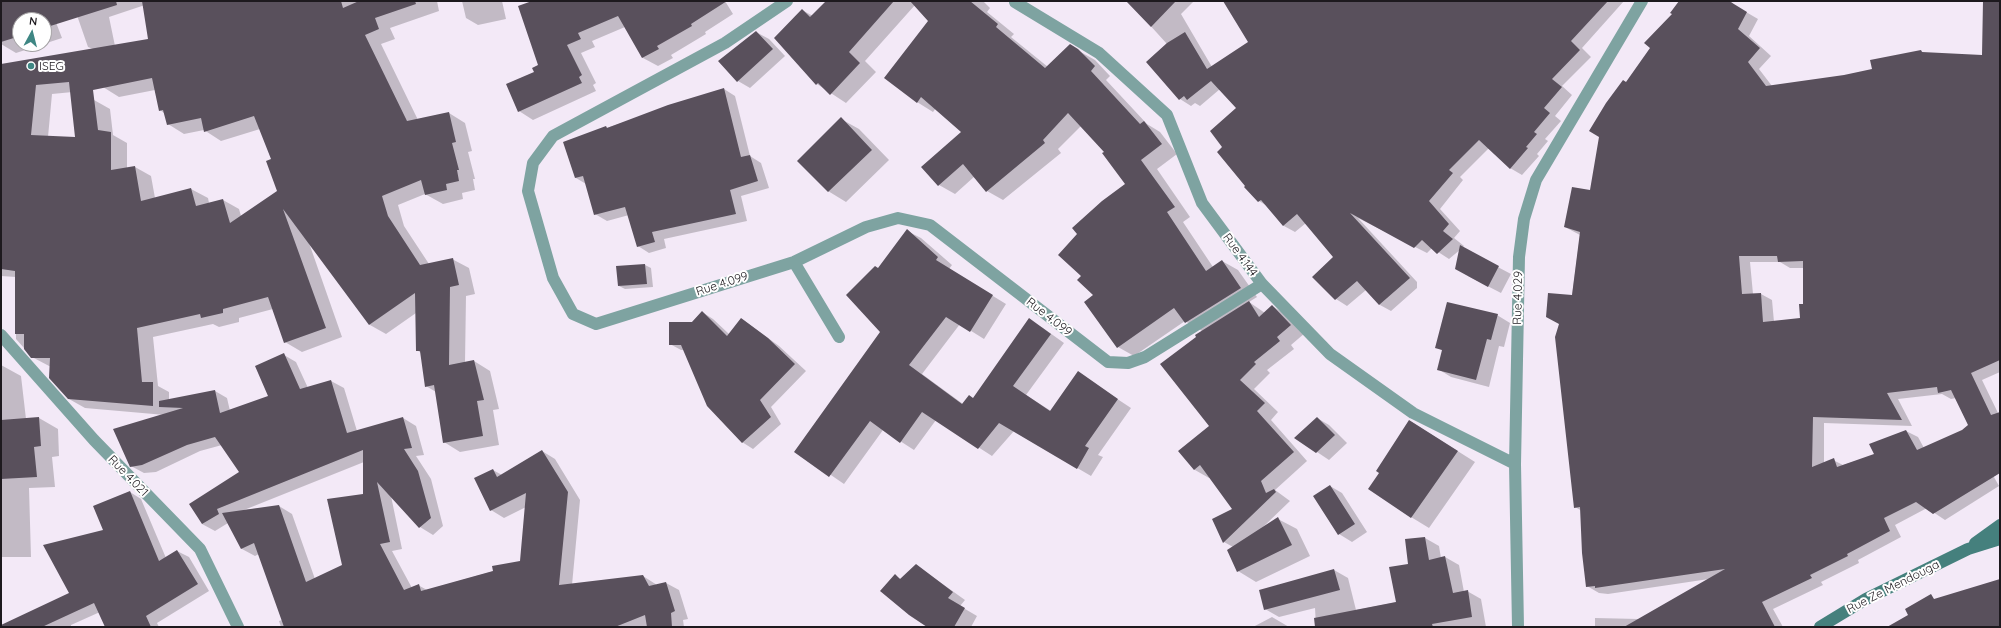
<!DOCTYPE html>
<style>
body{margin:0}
#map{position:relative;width:2001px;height:628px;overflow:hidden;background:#f3e9f7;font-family:Quicksand,sans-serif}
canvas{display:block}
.frame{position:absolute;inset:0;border:2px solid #1d191e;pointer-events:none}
.north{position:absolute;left:12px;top:12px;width:40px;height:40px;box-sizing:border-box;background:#fff;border:1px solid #a5a3a5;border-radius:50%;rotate:7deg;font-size:11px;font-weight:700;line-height:16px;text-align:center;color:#1d191e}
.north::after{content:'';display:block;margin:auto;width:14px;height:18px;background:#3f8784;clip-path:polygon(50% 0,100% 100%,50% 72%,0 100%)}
</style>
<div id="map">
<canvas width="2001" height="628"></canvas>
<div class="frame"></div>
<div class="north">N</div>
</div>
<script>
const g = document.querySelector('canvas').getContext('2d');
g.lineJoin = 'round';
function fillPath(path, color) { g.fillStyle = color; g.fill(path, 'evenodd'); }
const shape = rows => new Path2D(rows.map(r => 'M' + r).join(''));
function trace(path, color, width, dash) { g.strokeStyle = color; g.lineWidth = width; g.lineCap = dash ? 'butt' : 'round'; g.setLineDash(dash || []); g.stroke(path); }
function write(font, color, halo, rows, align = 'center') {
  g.font = font + ' Quicksand,sans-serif'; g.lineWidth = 4; g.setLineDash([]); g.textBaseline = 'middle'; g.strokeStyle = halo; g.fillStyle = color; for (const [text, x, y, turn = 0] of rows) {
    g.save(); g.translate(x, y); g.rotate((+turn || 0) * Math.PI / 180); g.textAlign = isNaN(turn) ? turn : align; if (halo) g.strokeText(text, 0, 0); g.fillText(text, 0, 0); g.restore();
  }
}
const shadow = shape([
 [1,1,45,1,52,12,62,38,16,53,1,44],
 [20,20,44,20,44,44,20,44],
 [72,1,157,1,109,17,115,46,150,40,193,1,437,1,439,11,390,28,395,39,381,44,418,120,449,113,465,123,472,151,468,152,475,179,473,179,475,190,462,193,463,199,443,204,425,194,398,205,404,226,429,264,452,259,469,268,475,294,466,296,465,363,474,361,490,371,499,409,493,410,499,445,460,452,444,442,436,392,426,386,421,353,417,350,416,313,386,334,370,325,308,240,342,337,302,352,285,342,273,309,239,318,239,322,219,327,213,324,153,337,158,386,169,392,169,400,215,391,227,398,230,411,269,397,284,355,296,362,308,388,331,381,344,388,357,431,403,418,416,426,424,455,416,456,431,479,443,526,433,535,420,527,391,496,402,549,392,551,412,588,418,585,427,590,494,571,521,561,526,507,504,518,491,510,493,470,502,475,542,451,555,459,580,500,572,585,643,576,657,585,666,583,679,590,688,619,683,620,684,627,281,627,279,621,282,620,259,554,255,556,242,549,228,523,215,531,202,524,241,472,222,445,200,451,156,472,144,473,131,466,165,415,85,408,69,399,51,367,32,357,16,339,16,277,1,276,1,65,56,56,83,91,52,94,48,137,76,138,94,100,110,109,113,135,127,143,127,168,135,167,151,176,155,198,191,189,208,198,209,203,223,200,239,209,241,216,279,191,272,160,260,129,221,141,204,130,184,134,168,124,164,113,160,110,155,90,119,97,103,87,93,49,88,47],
 [364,462,364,494,343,565,315,579,292,514,279,506,244,510],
 [462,1,502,1,506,19,478,25,466,18],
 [535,1,725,1,733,14,705,32,706,34,671,55,673,58,658,66,643,58,625,27,592,41,595,47,581,53,596,83,593,85,596,91,533,120,519,111,540,65],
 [828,1,983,1,990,8,987,12,1014,34,1011,37,1048,67,1070,46,1095,60,1110,76,1106,80,1147,124,1160,132,1177,154,1157,169,1190,217,1183,222,1213,267,1222,261,1238,270,1257,297,1249,302,1265,313,1272,306,1287,315,1305,333,1291,345,1294,349,1267,370,1270,373,1254,389,1278,412,1271,420,1307,461,1275,490,1290,501,1262,528,1278,519,1297,529,1310,556,1256,582,1238,571,1233,547,1224,542,1213,520,1234,510,1210,477,1209,478,1195,470,1180,451,1210,426,1198,337,1202,331,1185,321,1134,356,1118,347,1095,295,1082,276,1127,184,1105,152,1081,126,1058,149,1061,153,1003,200,987,191,975,176,955,194,939,185,963,132,936,108,933,112,917,102,929,21,915,5,865,61,876,72,846,103,817,84,802,10,813,16],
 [1128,1,1194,1,1181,14,1212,67,1250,42,1224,1,1624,1,1582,48,1591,57,1562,86,1572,95,1555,116,1561,121,1545,139,1548,141,1537,154,1539,156,1522,175,1510,168,1489,148,1460,177,1463,180,1440,209,1460,231,1454,238,1464,246,1462,248,1511,274,1501,293,1468,276,1461,249,1449,259,1432,248,1427,253,1358,218,1417,282,1417,288,1391,311,1380,305,1366,290,1347,306,1336,299,1334,257,1306,223,1295,232,1284,226,1267,206,1259,201,1245,187,1247,186,1224,147,1237,108,1220,89,1200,106,1195,103,1191,106,1180,99,1167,44],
 [1680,1,1731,1,1734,5,1758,19,1749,36,1771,56,1759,69,1772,86,1844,76,1873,70,1921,51,1926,54,1983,56,2000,33,2000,372,1982,380,1998,413,2000,413,2000,466,1990,470,1999,486,1945,520,1927,508,1895,525,1901,537,1858,560,1859,563,1821,582,1823,585,1773,609,1783,627,1595,627,1595,618,1639,619,1709,579,1608,594,1599,593,1587,586,1582,511,1575,507,1572,296,1580,235,1565,227,1591,191,1627,83,1674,14],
 [1750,262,1780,262,1790,268,1804,268,1804,305,1801,319,1774,322,1772,300,1761,294,1753,294],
 [1942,394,1951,399,1956,398,1970,425,1962,431,1924,448,1918,437,1906,431,1875,455,1843,465,1833,460,1824,464,1824,423,1912,426,1898,399],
 [756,32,769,39,785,56,750,88,738,81],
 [724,89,735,96,750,156,761,163,769,188,741,196,747,221,664,239,666,248,649,253,638,246,629,215,607,221,595,214,586,184,576,178,564,142],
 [841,119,859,129,889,160,846,202,828,191],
 [907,231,921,238,952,265,949,269,1006,304,984,339,960,324,922,374,963,404,973,399,1029,320,1043,328,1064,343,1026,395,1051,411,1078,373,1131,408,1098,455,1103,457,1091,476,1014,431,992,456,936,420,914,450,883,430,844,484,796,451,881,332,879,269],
 [645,265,651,268,653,287,625,289,619,286],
 [702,312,713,319,729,334,742,319,779,346,806,371,771,407,781,424,753,449,742,442,684,350,681,350,670,344],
 [1497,315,1510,323,1504,347,1499,346,1489,387,1451,377,1438,369,1443,351,1437,347],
 [1,365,21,376,26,419,39,418,58,429,59,456,52,457,55,487,29,488,31,557,1,557],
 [1317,418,1329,425,1347,443,1329,460,1296,438],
 [1410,421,1475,462,1429,528,1411,517,1381,473],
 [1330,486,1342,493,1367,532,1352,542,1339,534,1314,496],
 [130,492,141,499,166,558,177,551,189,557,209,591,157,623,159,627,107,627,100,612,71,625,71,627,26,627,71,593,104,531],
 [1425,538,1439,546,1441,558,1445,557,1459,565,1464,592,1467,591,1481,599,1486,627,1316,627,1315,608,1279,617,1265,609,1334,570,1348,578,1356,610,1397,602,1409,564],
 [916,565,965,600,960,606,977,616,971,627,929,627,895,576,901,579],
 [1272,617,1289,627,1253,627]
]);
const building = shape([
 [1,1,116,1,117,5,44,28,44,20,20,20,20,36,1,42],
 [142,1,341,1,343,8,359,1,415,1,416,4,375,18,379,29,365,35,407,121,449,112,456,142,452,143,459,170,457,170,459,181,446,184,447,190,425,195,421,180,382,196,388,216,420,265,453,258,459,285,450,287,449,365,474,360,484,400,477,401,483,436,443,443,434,385,425,387,420,351,416,351,415,293,369,325,283,209,326,328,284,343,268,297,223,309,223,313,201,318,200,314,137,328,142,382,153,382,153,406,68,399,49,378,50,358,31,358,24,349,24,334,15,334,15,271,1,269,1,64,148,39],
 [152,78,159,111,163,110,167,125,201,118,204,132,254,116,271,159,266,161,277,191,230,223,223,199,196,206,191,188,141,201,135,166,111,170,111,132,98,130,93,90],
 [69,82,75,137,31,135,36,85],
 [532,1,727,1,691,24,692,26,657,46,659,49,642,58,618,16,578,33,581,39,567,45,582,75,579,77,582,83,518,112,506,84,534,72,532,68,538,65,518,6],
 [826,1,894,1,849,52,860,63,830,95,818,83,816,85,774,38,802,9,810,17],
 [910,1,970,1,998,24,996,27,1045,68,1070,44,1078,49,1095,66,1091,71,1140,124,1144,121,1162,144,1141,160,1175,207,1167,212,1206,271,1222,260,1241,288,1185,323,1174,308,1117,348,1084,302,1093,295,1077,280,1081,276,1058,255,1077,234,1072,228,1102,201,1125,184,1102,153,1104,152,1068,113,1043,140,1045,143,986,192,963,164,938,186,921,167,961,132,921,97,917,103,884,78,928,21],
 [1126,1,1176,1,1151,27],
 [1223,1,1608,1,1571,41,1580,50,1552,79,1562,87,1544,108,1550,113,1534,132,1537,134,1526,147,1528,148,1510,169,1479,140,1449,170,1453,173,1429,201,1449,224,1443,231,1453,239,1437,254,1422,240,1414,248,1350,213,1410,278,1379,305,1357,281,1335,300,1312,277,1333,257,1297,214,1283,226,1261,200,1258,202,1244,187,1245,186,1217,152,1222,147,1210,131,1236,108,1211,81,1187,100,1184,96,1179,100,1146,62,1167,43,1185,32,1207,69,1248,42],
 [1679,1,1729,1,1747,12,1738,29,1760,48,1748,62,1766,86,1844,75,1872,69,1870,60,1921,50,1922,52,1982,55,1983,1,2000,1,2000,360,1971,373,1991,415,2000,412,2000,473,1933,514,1916,502,1884,518,1890,531,1847,554,1848,556,1810,575,1812,578,1762,602,1775,627,1624,627,1725,569,1595,588,1595,586,1586,587,1582,553,1580,507,1574,508,1555,337,1559,324,1546,317,1548,293,1572,295,1580,232,1564,227,1572,187,1590,190,1599,137,1589,131,1606,103,1623,80,1626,82,1650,48,1644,43,1672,14,1670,13],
 [1739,256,1777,256,1778,262,1803,261,1803,304,1799,304,1800,318,1763,322,1761,293,1742,294],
 [1937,387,1938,393,1951,390,1968,425,1962,430,1917,450,1906,430,1869,444,1874,454,1837,467,1834,458,1812,467,1813,417,1902,420,1887,393],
 [756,31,773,49,737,82,718,61],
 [724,88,741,157,750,155,758,181,730,190,736,214,652,232,655,242,637,247,625,207,594,215,583,176,575,178,563,142,606,126,607,128,668,105],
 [841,117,872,150,828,192,797,161],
 [907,229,938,257,936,260,993,295,970,332,946,317,909,365,962,404,969,395,973,398,1029,318,1051,334,1013,386,1050,411,1078,371,1118,399,1085,446,1089,448,1077,469,999,423,978,449,922,412,900,443,870,421,829,477,794,452,880,332,846,295,875,266,878,268],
 [1460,245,1499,266,1488,287,1455,269],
 [645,264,647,284,618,286,616,266],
 [1249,301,1259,317,1272,305,1291,325,1277,337,1280,341,1254,362,1256,364,1240,380,1265,403,1257,411,1294,452,1261,481,1266,493,1274,489,1276,492,1223,543,1212,519,1232,509,1200,465,1194,470,1178,451,1209,426,1160,364,1196,337,1195,335],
 [1447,302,1498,314,1491,340,1487,339,1476,380,1437,370,1442,350,1435,348],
 [702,311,727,336,741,318,768,338,795,364,760,400,771,417,742,443,707,406,681,345,669,345,669,322,692,322],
 [284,353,300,389,331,380,347,433,403,417,412,448,404,449,418,471,431,518,419,528,377,482,390,542,380,544,404,590,419,584,421,591,493,571,492,566,520,561,526,493,490,511,474,478,493,469,497,477,542,450,568,492,559,585,643,575,649,586,666,582,675,611,671,613,672,627,647,627,645,615,615,627,284,627,254,543,241,549,222,513,279,505,306,582,342,565,327,499,363,494,363,450,217,509,219,514,202,524,189,504,239,472,215,437,187,445,142,465,130,467,113,429,183,408,159,407,159,401,215,390,220,413,268,396,255,366],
 [39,417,41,446,34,447,37,477,1,479,1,420],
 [1317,417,1335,435,1316,453,1294,438],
 [1409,420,1458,451,1411,518,1368,489,1379,473,1376,471],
 [1330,485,1355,524,1338,535,1313,496],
 [130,491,159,561,177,550,198,584,146,616,151,627,105,627,94,603,42,627,1,627,1,625,69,593,43,545,103,530,93,506],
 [1278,517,1292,545,1237,572,1227,550],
 [1425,537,1429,560,1445,556,1453,593,1468,590,1472,617,1432,624,1433,627,1315,627,1314,618,1396,602,1389,567,1408,564,1405,539],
 [916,564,953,592,948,598,965,608,954,627,927,627,909,615,880,591,895,574,900,579],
 [1334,569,1340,590,1264,610,1259,590],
 [2000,579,2000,627,1887,627,1908,615,1905,609,1931,594,1934,599]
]);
const street = shape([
 [787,1,725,43,553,136,533,163,528,191,553,278,573,314,596,324,794,262,866,227,898,218,930,225,1108,362,1128,363,1145,357,1262,284],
 [1015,2,1099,53,1167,115,1202,203,1262,284,1330,354,1413,413,1515,464],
 [794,262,839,337],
 [1,335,94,440,200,549,238,627],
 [1518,627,1515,464,1519,257,1524,219,1536,180,1642,1]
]);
const secondary = shape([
 [1975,543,2000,525],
 [1820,627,1866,599,1968,549,2000,539]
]);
const markers = [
 [31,66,4,"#3f8784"]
];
const poiNames = [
 ["ISEG",39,66]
];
const streetNames = [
 ["Rue 4.144",1240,255,54],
 ["Rue 4.099",722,284,-18],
 ["Rue 4.029",1518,298,-89],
 ["Rue 4.099",1049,317,38],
 ["Rue 4.021",128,476,46],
 ["Rue Ze Mendouga",1893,587,-27]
];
fillPath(shadow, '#0003');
fillPath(building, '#59505c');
trace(street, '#7ea3a1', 12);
trace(secondary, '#45807d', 12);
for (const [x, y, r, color] of markers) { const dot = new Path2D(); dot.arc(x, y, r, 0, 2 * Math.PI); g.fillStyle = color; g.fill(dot); trace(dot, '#fff', 1.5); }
write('12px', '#1d191e', '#fff', poiNames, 'left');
write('12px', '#1d191e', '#fff', streetNames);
</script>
